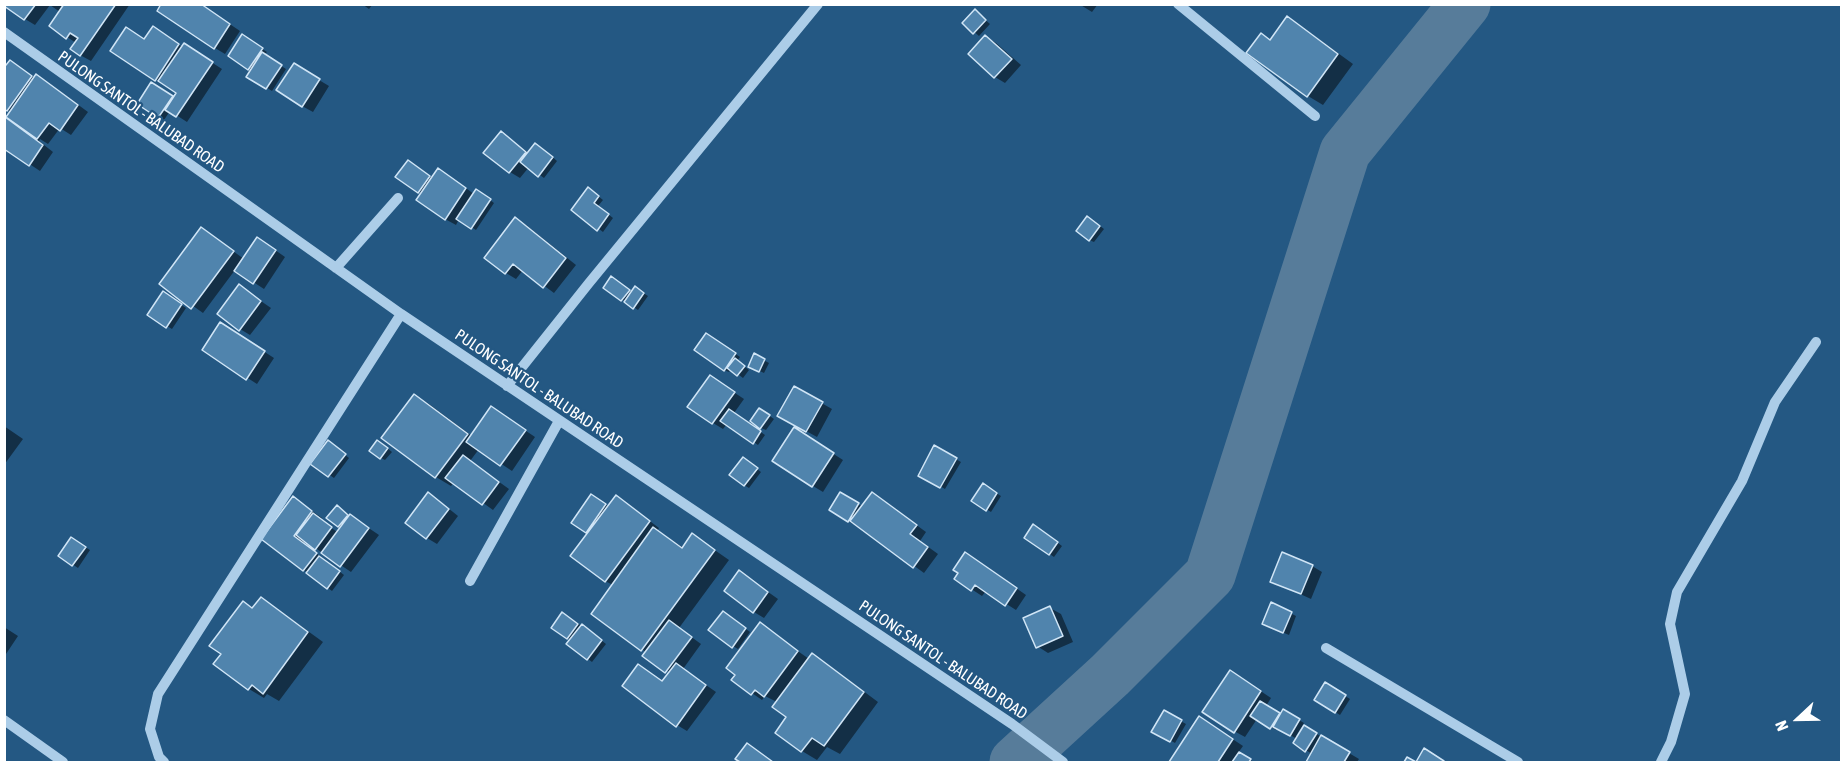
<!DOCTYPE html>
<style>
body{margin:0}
#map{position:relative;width:1846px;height:767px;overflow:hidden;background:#245883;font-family:"Asap Condensed",sans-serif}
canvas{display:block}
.frame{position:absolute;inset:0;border:6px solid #fff;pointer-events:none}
.north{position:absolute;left:1768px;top:689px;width:60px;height:60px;-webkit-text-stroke:4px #245883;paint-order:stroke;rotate:248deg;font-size:16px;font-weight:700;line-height:24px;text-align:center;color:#fff}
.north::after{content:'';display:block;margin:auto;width:21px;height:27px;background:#fff;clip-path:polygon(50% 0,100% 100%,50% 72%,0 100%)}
</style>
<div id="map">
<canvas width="1846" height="767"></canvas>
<div class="frame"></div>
<div class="north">N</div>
</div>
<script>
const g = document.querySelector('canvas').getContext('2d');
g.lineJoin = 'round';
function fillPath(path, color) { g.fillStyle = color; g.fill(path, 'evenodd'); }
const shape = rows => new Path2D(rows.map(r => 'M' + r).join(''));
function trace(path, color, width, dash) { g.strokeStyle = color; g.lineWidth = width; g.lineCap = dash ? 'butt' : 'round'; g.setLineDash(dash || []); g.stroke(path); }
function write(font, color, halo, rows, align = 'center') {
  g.font = font + ' "Asap Condensed",sans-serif'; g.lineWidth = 4.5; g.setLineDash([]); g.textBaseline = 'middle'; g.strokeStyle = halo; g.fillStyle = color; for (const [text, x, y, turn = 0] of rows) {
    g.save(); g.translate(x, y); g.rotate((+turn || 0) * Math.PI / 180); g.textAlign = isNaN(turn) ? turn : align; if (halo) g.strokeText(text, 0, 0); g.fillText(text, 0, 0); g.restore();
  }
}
const shadow = shape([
 [7,4,130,4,91,61,80,55,76,43,51,26,60,12,50,5,35,25,25,19],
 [160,4,200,4,240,31,225,54,215,48],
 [362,4,373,4,369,9],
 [1079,4,1098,4,1092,12],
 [975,11,990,24,979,36,964,23],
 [1287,18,1302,27,1353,64,1323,105,1308,96,1271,41],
 [164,34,182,47,194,51,222,69,187,122,170,111,164,120,139,103,152,84,175,98,178,93,156,79,145,40],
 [242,36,267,52,264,55,286,69,272,91,248,76,252,70,230,56],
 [986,37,996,43,1021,65,1005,83,995,77],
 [20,68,35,78,47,82,88,112,71,135,60,128,48,144,40,139,39,141,53,152,40,171,4,147,4,119,11,112,4,108],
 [304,71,329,86,313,112,302,106],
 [501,133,529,153,541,147,557,161,544,178,529,167,520,178,510,172,485,152],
 [413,164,433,179,449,176,474,194,481,193,494,203,476,230,459,219,456,225,445,219,422,194,398,176],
 [593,192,603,200,598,206,613,218,603,232,573,209],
 [515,219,526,225,576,265,554,293,523,270,516,279,506,273],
 [1092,220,1104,229,1094,242,1089,240],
 [201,228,244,259,268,245,285,257,264,289,235,270,203,313,161,283],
 [617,281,632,292,640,291,648,296,638,310,605,288],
 [239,286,271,308,250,335,240,329],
 [163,293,186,308,172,329,149,315],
 [231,330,274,358,257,384,204,350],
 [711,337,740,357,737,361,749,370,743,378,731,369,729,372,724,370],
 [754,355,769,363,764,373,749,366],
 [720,383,744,399,734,413,765,435,758,445,727,424,723,429,713,423],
 [795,388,832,409,817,437,779,416],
 [414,395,429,404,472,436,492,408,535,437,512,471,479,449,470,461,509,489,493,510,454,482,451,486,436,477],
 [764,412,774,419,766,430,761,428],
 [4,426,23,439,4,465],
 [804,435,843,460,823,492,813,486],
 [382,444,392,452,385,460,381,458],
 [333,445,349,458,334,478,312,463],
 [935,447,961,462,945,489,920,475],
 [748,462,761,472,749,488,744,485],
 [983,485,1001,496,991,512,973,501],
 [841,494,863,507,882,500,926,532,920,541,938,554,924,573,854,522,853,524,831,510],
 [293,498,322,518,321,519,325,524,339,533,341,528,338,526,342,510,379,535,351,572,305,541,303,543,344,575,332,591,263,539],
 [596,498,609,507,626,503,659,528,657,531,684,548,693,535,729,560,679,628,701,644,683,669,716,692,687,731,677,725,639,666,663,682,670,673,642,649,613,585,605,581,589,533,573,523],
 [438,500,458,516,437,544,427,538],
 [1039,529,1062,546,1054,557,1026,538],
 [72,539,90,550,78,568,60,556],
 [976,560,1026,595,1016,610,986,591,982,596,956,579],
 [1312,566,1322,572,1311,599,1272,581],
 [740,572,778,599,764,618,754,612],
 [261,599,276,608,323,642,279,701,267,694,264,698,249,689,223,654,244,603,254,608],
 [1272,604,1296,616,1289,635,1268,626],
 [1050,608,1061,614,1073,642,1048,653,1037,646],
 [728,616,750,632,738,649,733,646],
 [567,617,587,629,606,644,592,662,568,644,571,640,568,638],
 [760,624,809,659,812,655,827,664,878,702,840,754,827,747,817,760,802,751,788,717,777,702,765,696,762,700,733,680],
 [4,627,18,636,4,657],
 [1241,678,1271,698,1266,706,1281,716,1284,711,1304,723,1296,736,1299,737,1305,727,1359,759,1357,762,1308,762,1312,754,1295,743,1297,739,1278,728,1276,730,1257,719,1245,737,1234,731],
 [1326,684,1350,699,1340,715,1316,700],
 [1164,712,1186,724,1175,743,1153,731],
 [1210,724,1243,746,1238,753,1254,762,1171,762]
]);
const river = shape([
 [1015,762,1110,675,1210,575,1345,152,1465,4]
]);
const building = shape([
 [5,4,36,4,24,20,4,6,5,4],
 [64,4,116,4,80,56,70,49,78,38,70,33,66,39,49,26,64,4],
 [161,4,201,4,230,24,214,49,157,11,161,4],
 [975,9,986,20,973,34,962,23,975,9],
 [1287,16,1338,54,1307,97,1246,53,1261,33,1270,40,1287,16],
 [153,26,179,44,155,81,110,51,126,27,144,39,153,26],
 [242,34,263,48,248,70,228,56,242,34],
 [985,35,1012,59,994,78,968,54,985,35],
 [184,43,213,62,176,117,165,110,176,93,158,81,184,43],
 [262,52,282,65,266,89,246,77,262,52],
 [10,60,32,76,7,111,4,109,4,64,6,65,10,60],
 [294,63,320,79,302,107,276,90,294,63],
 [36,74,78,105,60,131,49,123,37,139,6,117,36,74],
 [151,82,173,96,158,118,137,104,151,82],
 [5,117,43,145,29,166,4,149,5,117],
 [501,131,526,152,509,173,483,153,501,131],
 [535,143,553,157,538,177,520,162,535,143],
 [408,160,430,176,418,193,395,177,408,160],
 [438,168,466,188,445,220,416,200,438,168],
 [588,187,599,196,594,203,609,214,597,231,571,210,588,187],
 [476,189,491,199,471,229,456,219,476,189],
 [1087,216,1100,226,1089,241,1076,231,1087,216],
 [515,217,566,258,543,288,513,264,505,274,484,258,515,217],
 [201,227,234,251,191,309,159,284,201,227],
 [257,237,276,250,253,284,234,271,257,237],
 [611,276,630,290,621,301,603,288,611,276],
 [239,284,261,301,239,331,217,314,239,284],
 [635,286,644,293,633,309,624,302,635,286],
 [163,291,182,304,166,328,147,315,163,291],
 [220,322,265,351,246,380,202,350,220,322],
 [706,333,736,353,724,371,694,350,706,333],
 [754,353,765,359,759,372,748,367,754,353],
 [735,358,745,366,737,376,727,368,735,358],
 [710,375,735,392,712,424,687,407,710,375],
 [794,386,823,402,806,432,777,416,794,386],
 [414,394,468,434,435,478,381,438,414,394],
 [491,406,526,430,500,466,466,442,491,406],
 [759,408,770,415,760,429,750,421,759,408],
 [729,409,761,431,753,444,720,421,729,409],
 [794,427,834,453,812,487,772,461,794,427],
 [328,440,346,454,328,477,310,464,328,440],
 [377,440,388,448,380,459,369,451,377,440],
 [934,445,957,458,940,488,918,476,934,445],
 [463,455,499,482,482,505,445,478,463,455],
 [743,457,758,468,744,486,729,475,743,457],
 [983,483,997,493,986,511,971,501,983,483],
 [428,492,449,509,426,539,405,523,428,492],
 [840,492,859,503,848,522,829,510,840,492],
 [872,492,917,525,910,534,928,547,913,568,850,521,872,492],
 [591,494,606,504,586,533,571,523,591,494],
 [616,495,650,521,605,582,570,556,616,495],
 [293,496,312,511,294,536,317,553,303,571,261,539,293,496],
 [337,505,348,515,338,527,326,518,337,505],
 [313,513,332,527,315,550,296,535,313,513],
 [350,514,369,528,340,567,321,553,350,514],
 [1033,524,1058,542,1049,555,1024,538,1033,524],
 [653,527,682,548,692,533,715,550,641,651,591,614,653,527],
 [71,537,86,547,72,566,58,556,71,537],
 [965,552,1017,588,1005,606,975,585,971,591,954,579,958,573,953,570,965,552],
 [1282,552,1313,565,1301,594,1270,582,1282,552],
 [319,556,340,571,327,589,306,573,319,556],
 [739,570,768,592,753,613,724,591,739,570],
 [261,597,308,632,263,694,252,685,248,690,213,664,221,654,209,646,243,601,252,608,261,597],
 [1271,602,1292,612,1283,633,1262,624,1271,602],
 [1050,606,1063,636,1036,648,1023,618,1050,606],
 [723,611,746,628,732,648,708,630,723,611],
 [562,612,578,624,567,639,551,628,562,612],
 [669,620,692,637,665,673,642,656,669,620],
 [760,622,798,651,764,697,755,690,751,695,731,680,735,675,726,668,760,622],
 [582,624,602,640,587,660,566,644,582,624],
 [812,653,864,692,824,746,812,738,801,752,775,733,786,717,772,707,812,653],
 [676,663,706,685,676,727,622,686,638,664,662,681,676,663],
 [1230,670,1261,691,1234,733,1202,712,1230,670],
 [1325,682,1346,695,1335,713,1314,700,1325,682],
 [1260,701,1280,713,1270,729,1250,716,1260,701],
 [1283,709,1300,719,1290,736,1273,727,1283,709],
 [1164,710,1182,720,1170,742,1151,732,1164,710],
 [1199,716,1233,739,1218,762,1169,762,1199,716],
 [1304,725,1317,733,1305,752,1293,743,1304,725],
 [1321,735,1350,752,1344,762,1306,762,1321,735],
 [747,743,773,762,740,762,735,759,747,743],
 [1424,748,1444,761,1443,762,1404,762,1407,757,1416,762,1424,748],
 [1239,752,1251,759,1249,762,1232,762,1239,752]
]);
const minor = shape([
 [1178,4,1315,116],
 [4,32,401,314,1012,724,1063,762],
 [336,268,398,198],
 [507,386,589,283,818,4],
 [470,581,559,421],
 [1326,648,1518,762],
 [4,720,63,762],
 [164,762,159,757,150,729,158,694,401,314],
 [1661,762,1671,742,1685,694,1670,624,1677,592,1742,481,1775,402,1816,342]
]);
const streetNames = [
 ["PULONG SANTOL - BALUBAD ROAD",141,112,35],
 ["PULONG SANTOL - BALUBAD ROAD",539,389,34],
 ["PULONG SANTOL - BALUBAD ROAD",943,660,34]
];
fillPath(shadow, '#0007');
trace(river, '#577c9a', 51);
fillPath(building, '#5084ad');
trace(building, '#d0e5f6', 1.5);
trace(minor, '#accde8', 10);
write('16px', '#fff', '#245883', streetNames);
</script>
